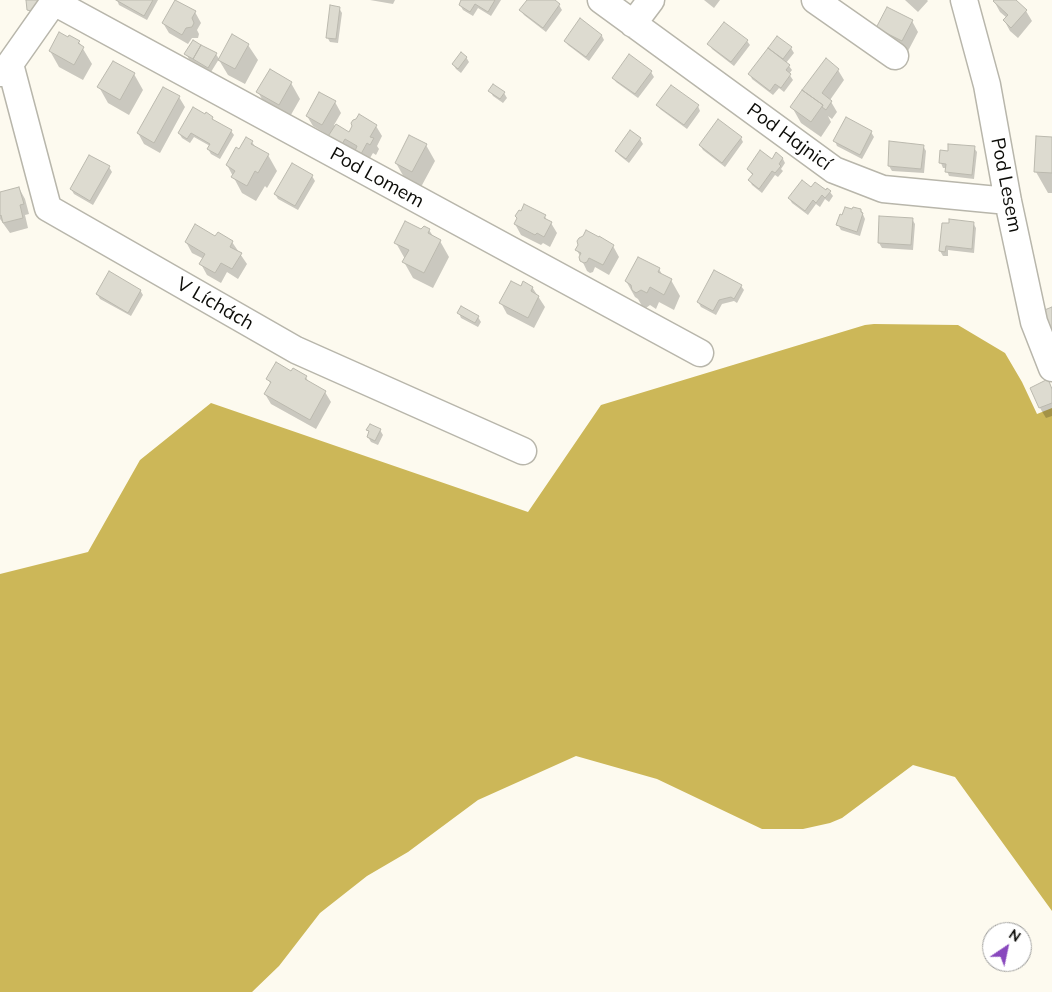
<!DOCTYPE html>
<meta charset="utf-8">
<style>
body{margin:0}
#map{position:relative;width:1052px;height:992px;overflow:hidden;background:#fdfaef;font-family:Mulish,sans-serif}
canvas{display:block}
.north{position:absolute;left:982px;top:922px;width:50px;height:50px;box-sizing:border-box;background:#fff;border:1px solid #9e9e9c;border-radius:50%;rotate:34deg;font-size:14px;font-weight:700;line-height:20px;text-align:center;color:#0c0c08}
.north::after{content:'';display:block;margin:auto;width:18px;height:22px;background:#8848bd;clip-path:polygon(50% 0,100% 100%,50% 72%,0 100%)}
</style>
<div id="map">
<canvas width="1052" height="992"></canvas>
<div class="north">N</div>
</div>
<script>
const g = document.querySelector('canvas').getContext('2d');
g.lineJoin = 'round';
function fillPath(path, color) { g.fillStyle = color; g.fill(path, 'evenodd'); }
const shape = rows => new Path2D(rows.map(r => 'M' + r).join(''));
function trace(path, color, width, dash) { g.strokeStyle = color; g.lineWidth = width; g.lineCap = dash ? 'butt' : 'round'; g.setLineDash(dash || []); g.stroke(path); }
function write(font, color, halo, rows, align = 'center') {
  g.font = font + ' Mulish,sans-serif'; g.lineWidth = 4; g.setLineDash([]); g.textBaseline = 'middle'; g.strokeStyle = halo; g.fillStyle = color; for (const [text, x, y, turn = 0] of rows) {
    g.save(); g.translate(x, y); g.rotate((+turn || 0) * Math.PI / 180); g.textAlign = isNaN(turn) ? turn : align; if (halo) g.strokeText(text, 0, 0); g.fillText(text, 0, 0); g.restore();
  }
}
const forest = shape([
 [874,324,958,325,1005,353,1022,382,1037,414,1052,408,1052,911,955,777,913,765,842,818,830,823,803,829,762,829,657,779,576,756,478,800,408,852,367,876,320,913,279,966,252,992,0,992,0,574,88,552,140,460,211,403,528,512,601,405,865,325]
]);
const shadow = shape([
 [117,0,158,0,147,20,119,5],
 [370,0,395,0,393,4],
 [463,0,501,0,491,16,478,8,473,16,463,10,460,5],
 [528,0,553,0,559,5,562,10,546,32,524,15,521,11],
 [704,0,720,0,714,8],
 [905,0,927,0,928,1,918,12],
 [996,0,1014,0,1026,11,1032,21,1018,38,1010,31,1004,20,1007,18,1000,12,994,1],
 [339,8,342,13,338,43,330,42,327,37],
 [195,12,201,23,197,30,199,34,198,38,192,38,188,44,169,33,163,23],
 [912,21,918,32,908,51,883,38,877,28],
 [602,36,604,40,589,61,568,45,565,41],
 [777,38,791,48,794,53,786,63,789,66,792,70,789,74,793,80,784,92,779,88,773,95,752,79,750,74],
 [747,41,750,45,734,66,712,49,709,44],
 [79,42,92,64,83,80,59,67,50,51],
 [248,45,258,60,245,84,228,75,219,60],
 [186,54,216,54,219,59,211,72,189,59],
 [466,57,469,62,461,73,456,69,453,64],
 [838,70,844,80,830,100,837,112,832,119,828,116,831,122,821,137,801,123,792,107],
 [270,71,291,83,300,99,288,120,267,108,258,92],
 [651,72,654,77,638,98,616,82,613,78],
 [134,74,143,90,129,115,108,103,99,87],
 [494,86,504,93,507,98,503,103,493,96,490,91],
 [179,97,185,107,160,153,144,144,138,133],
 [335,102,341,113,334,125,350,134,354,126,376,126,382,136,377,146,379,149,376,155,373,153,367,163,347,156,330,136,313,126,307,116],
 [657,105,698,106,700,111,687,129,660,109],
 [212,118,214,121,231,131,234,135,220,159,211,154,208,149,210,146,194,137,190,143,182,138,179,133],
 [871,132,874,137,862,159,837,146,835,141],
 [741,138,743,142,725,167,703,150,700,145],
 [1052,138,1052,193,1048,193,1036,172],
 [246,139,252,142,256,148,268,155,277,171,267,188,265,186,256,201,242,193,227,165,239,150],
 [640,139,643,144,629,163,619,155,616,151],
 [426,145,435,161,421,187,405,179,396,163],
 [923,146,926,151,924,173,892,171,889,166],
 [974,148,977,152,974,179,949,176,947,171,947,168,943,168,941,163,949,152],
 [783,159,785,163,781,169,783,171,778,177,775,175,762,193,752,185,750,181,753,176,748,169,772,160],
 [109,167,112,172,93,205,74,194,71,189],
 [312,176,315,181,298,210,278,199,275,194],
 [19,188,25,199,29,214,25,215,28,228,10,233,0,219,0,193],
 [811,188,830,192,833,196,829,202,825,199,820,207,816,204,808,215,792,203,789,198],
 [861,210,865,219,860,236,841,230,838,225],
 [545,216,547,221,551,223,557,233,550,247,543,243,541,245,521,235,515,224],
 [912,219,915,224,913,250,882,248,879,243],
 [973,223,976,228,974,253,948,250,948,256,943,256,940,251,943,224],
 [429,230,433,236,440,241,449,257,433,288,413,278,404,262,405,259,396,243,421,231],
 [216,238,232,242,247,264,238,279,227,272,221,283,207,275,201,264,204,259,192,253,186,242],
 [580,245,613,246,619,257,609,275,595,267,593,272,590,273,587,271,577,250],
 [639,258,659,269,663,276,671,280,680,296,674,310,659,302,656,309,650,305,646,308,642,306,638,299,635,297,626,281],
 [741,286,744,290,737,303,734,301,722,304,716,315,701,307,698,302],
 [532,287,545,307,534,328,507,314,501,303,521,288],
 [140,290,143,295,131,316,100,299,97,294],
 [459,313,478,317,481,322,478,327,461,318],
 [292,373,306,377,309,383,325,392,331,402,316,429,271,404,265,394,271,385,268,379],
 [1048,381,1052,389,1052,416,1046,418,1040,408,1032,388],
 [368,430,380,430,383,435,378,445,371,442,368,437,370,433]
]);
const building = shape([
 [26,0,41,0,35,12,27,10,26,0],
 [116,0,153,0,144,16,116,0],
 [175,0,196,11,192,18,194,23,192,27,186,28,182,35,162,23,175,0],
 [461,0,495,0,488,12,475,4,470,12,459,5,461,0],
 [527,0,555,0,560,4,543,28,519,10,527,0],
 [994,0,1016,0,1027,10,1011,28,1003,20,1008,15,993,1,994,0],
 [330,5,340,7,336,39,326,38,330,5],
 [887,7,913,20,902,41,876,28,887,7],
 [580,18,602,35,586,57,564,41,580,18],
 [724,22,748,40,731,62,707,44,724,22],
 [59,32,68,37,69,35,80,41,78,43,84,47,74,65,49,51,59,32],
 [232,34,249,44,235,69,218,60,232,34],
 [777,36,792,47,783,59,768,48,777,36],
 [193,40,201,45,193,59,184,54,193,40],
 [201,45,217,53,208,68,193,59,201,45],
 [768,48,790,65,786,70,791,74,781,88,775,84,770,91,748,74,768,48],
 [461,52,467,57,458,69,452,64,461,52],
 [629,54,652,71,635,94,612,78,629,54],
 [826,58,839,69,822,93,832,101,826,110,822,107,823,105,802,90,826,58],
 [113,61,135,73,120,100,97,87,113,61],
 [270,69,292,82,279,105,256,92,270,69],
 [493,84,505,92,500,99,488,91,493,84],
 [671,85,699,105,684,125,656,105,671,85],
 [163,87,180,96,154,143,137,133,163,87],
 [802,90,823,105,811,122,790,107,802,90],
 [319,92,336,101,322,125,306,116,319,92],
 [193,107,205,114,206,112,213,117,212,119,232,130,218,155,207,149,210,144,191,133,187,139,178,133,193,107],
 [359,114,377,125,370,137,374,138,370,145,367,143,361,154,355,151,357,146,345,139,341,146,327,138,336,124,349,132,352,126,351,123,353,120,356,119,359,114],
 [846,117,872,131,860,155,833,141,846,117],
 [718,119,742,137,722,163,699,145,718,119],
 [630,130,641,138,626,159,615,151,630,130],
 [409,135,427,144,412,172,395,163,409,135],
 [1036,136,1052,137,1052,173,1034,172,1036,136],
 [246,137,253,141,251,144,269,154,258,173,255,171,247,186,231,177,235,171,226,165,236,147,239,149,246,137],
 [889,141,924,145,921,169,888,166,889,141],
 [948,144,975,146,972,175,945,172,946,164,939,163,940,150,948,151,948,144],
 [760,150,772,159,776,152,783,158,779,164,781,166,775,173,772,171,759,189,748,180,753,174,747,169,760,150],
 [89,155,110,166,90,201,70,189,89,155],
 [292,163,313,175,295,206,274,194,292,163],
 [802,180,811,187,815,182,826,190,827,188,831,191,825,198,822,195,816,203,813,200,805,211,788,198,802,180],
 [19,187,24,204,20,205,23,218,3,223,1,215,0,216,0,192,19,187],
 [524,204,546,215,544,218,552,222,544,237,537,233,535,235,514,224,517,218,515,216,519,210,521,211,524,204],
 [845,207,852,209,853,207,861,209,861,212,863,213,857,232,836,225,840,214,842,215,845,207],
 [879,216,913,218,911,245,878,243,879,216],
 [949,219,974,222,972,249,946,246,945,252,939,251,942,223,949,223,949,219],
 [405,221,421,229,424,226,430,229,428,233,441,240,424,273,402,262,409,250,394,243,405,221],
 [195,224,215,236,218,232,233,241,230,247,242,253,232,269,221,263,215,273,199,264,205,254,185,242,195,224],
 [586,230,599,237,599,236,614,245,603,265,589,258,587,262,584,263,580,261,579,257,581,253,575,250,578,245,577,241,579,238,583,236,586,230],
 [638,257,660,268,658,272,672,279,664,295,650,287,647,293,641,290,636,293,632,290,631,285,625,281,638,257],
 [714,270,742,285,734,299,731,297,719,300,713,311,697,302,714,270],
 [109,271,141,290,128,313,96,294,109,271],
 [511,281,521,286,523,281,533,287,531,291,539,296,528,318,499,303,511,281],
 [461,306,479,316,475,323,457,313,461,306],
 [1052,307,1052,339,1042,311,1052,307],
 [276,362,291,371,293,368,307,376,305,379,326,391,310,420,264,394,271,382,266,379,276,362],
 [1048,379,1052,389,1052,403,1039,408,1030,388,1048,379],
 [370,424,381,429,375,441,367,437,369,431,366,430,370,424]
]);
const minor = shape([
 [601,0,834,170,883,189,1008,201],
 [815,0,895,56],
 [964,0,987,85,1008,201,1034,322,1052,368],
 [54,2,700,353],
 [633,24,651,0],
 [10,64,48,208,296,350,523,451],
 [0,73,10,64,55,0]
]);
const streetNames = [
 ["Pod Hajnicí",789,137,36],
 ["Pod Lomem",377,178,29],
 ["Pod Lesem",1006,185,79],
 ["V Líchách",215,304,30]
];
fillPath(forest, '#ccb758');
fillPath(shadow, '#0003');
fillPath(building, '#dddbd0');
trace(building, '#bbb9ae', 1);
trace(minor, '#b8b6ab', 29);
trace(minor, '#fff', 26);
write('19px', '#0c0c08', '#fff', streetNames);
</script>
